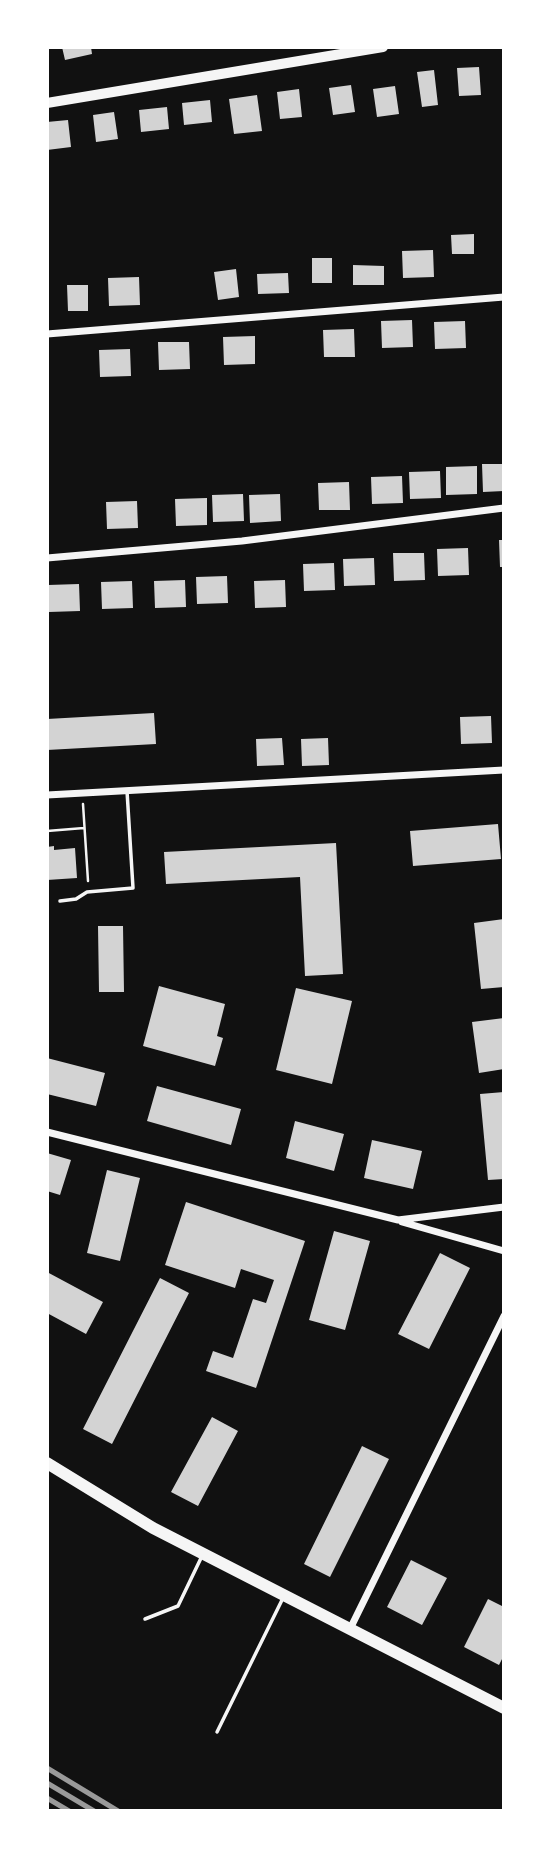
<!DOCTYPE html>
<style>
body{margin:0}
#map{position:relative;width:551px;height:1858px;overflow:hidden;background:#111;font-family:Barlow,sans-serif}
canvas{display:block}
.frame{position:absolute;inset:0;border:49px solid #fff;pointer-events:none}
</style>
<div id="map">
<canvas width="551" height="1858"></canvas>
<div class="frame"></div>
</div>
<script>
const g = document.querySelector('canvas').getContext('2d');
g.lineJoin = 'round';
function fillPath(path, color) { g.fillStyle = color; g.fill(path, 'evenodd'); }
const shape = rows => new Path2D(rows.map(r => 'M' + r).join(''));
function trace(path, color, width, dash) { g.strokeStyle = color; g.lineWidth = width; g.lineCap = dash ? 'butt' : 'round'; g.setLineDash(dash || []); g.stroke(path); }
const building = shape([
 [62,47,91,47,92,54,65,60],
 [479,67,481,95,459,96,457,68],
 [434,70,438,105,422,107,417,72],
 [351,85,355,112,333,115,329,88],
 [395,86,399,114,377,117,373,89],
 [299,89,302,117,280,119,277,92],
 [257,95,262,131,234,134,229,99],
 [210,100,212,122,184,125,182,103],
 [167,107,169,129,141,132,139,110],
 [114,112,118,139,96,142,93,115],
 [68,120,71,147,47,150,47,122],
 [474,234,474,254,452,254,451,235],
 [433,250,434,277,403,278,402,251],
 [312,258,332,258,332,283,312,283],
 [353,265,384,266,384,285,353,285],
 [236,269,239,297,218,300,214,272],
 [288,273,289,293,258,294,257,274],
 [139,277,140,305,109,306,108,278],
 [67,285,88,285,88,311,68,311],
 [412,320,413,347,382,348,381,321],
 [465,321,466,348,435,349,434,322],
 [354,329,355,357,324,357,323,330],
 [255,336,255,364,224,365,223,337],
 [158,342,189,342,190,369,159,370],
 [130,349,131,376,100,377,99,350],
 [482,464,504,464,504,491,483,492],
 [477,466,477,494,446,495,446,467],
 [440,471,441,498,410,499,409,472],
 [402,476,403,503,372,504,371,477],
 [349,482,350,510,319,510,318,483],
 [243,494,244,521,213,522,212,495],
 [280,494,281,521,250,523,249,495],
 [207,498,207,525,176,526,175,499],
 [137,501,138,528,107,529,106,502],
 [499,540,504,540,504,567,500,567],
 [468,548,469,575,438,576,437,549],
 [393,553,424,553,425,580,394,581],
 [374,558,375,585,344,586,343,559],
 [334,563,335,590,304,591,303,564],
 [227,576,228,603,197,604,196,577],
 [185,580,186,607,155,608,154,581],
 [285,580,286,607,255,608,254,581],
 [132,581,133,608,102,609,101,582],
 [79,584,80,611,49,612,48,585],
 [154,713,156,744,47,750,47,719],
 [491,716,492,743,461,744,460,717],
 [282,738,284,765,257,766,256,739],
 [328,738,329,765,302,766,301,739],
 [498,824,501,859,413,866,410,831],
 [336,843,343,974,305,976,300,877,166,884,164,852],
 [54,846,54,850,75,848,77,878,47,880,47,847],
 [504,919,504,987,481,989,474,923],
 [98,926,123,926,124,992,99,992],
 [159,986,225,1004,217,1036,223,1038,215,1066,143,1046],
 [296,988,352,1001,332,1084,276,1070],
 [504,1018,504,1069,479,1073,472,1022],
 [47,1058,105,1073,96,1106,47,1094],
 [157,1086,241,1109,231,1145,147,1121],
 [504,1092,504,1179,488,1180,480,1094],
 [295,1121,344,1134,334,1171,286,1158],
 [372,1140,422,1151,413,1189,364,1178],
 [47,1153,71,1160,60,1195,47,1191],
 [107,1170,140,1178,120,1261,87,1253],
 [186,1202,305,1241,256,1388,206,1371,213,1351,233,1358,253,1299,266,1303,274,1280,241,1269,235,1288,165,1265],
 [334,1231,370,1241,345,1330,309,1320],
 [440,1253,470,1268,429,1349,398,1334],
 [47,1272,103,1302,86,1334,47,1313],
 [160,1278,189,1293,112,1444,83,1429],
 [212,1417,238,1431,198,1506,171,1492],
 [362,1446,389,1459,330,1577,304,1564],
 [411,1560,447,1578,422,1625,387,1607],
 [488,1599,504,1607,504,1655,499,1665,464,1647]
]);
const path = shape([
 [83,804,88,881],
 [47,831,84,828]
]);
const service = shape([
 [60,901,76,899,87,892,133,888,127,791],
 [145,1619,178,1606,202,1556],
 [217,1732,283,1598]
]);
const minor = shape([
 [47,334,504,297],
 [47,558,242,541,504,508],
 [47,795,504,770],
 [47,1132,398,1220,504,1207],
 [402,1222,504,1251],
 [350,1629,504,1316]
]);
const tertiary = shape([
 [47,103,383,47]
]);
const primary = shape([
 [47,1463,153,1528,504,1708]
]);
const rail = shape([
 [47,1768,118,1811],
 [47,1783,94,1811],
 [47,1798,69,1811]
]);
fillPath(building, '#d3d3d3');
trace(path, '#f5f5f5', 2.5);
trace(service, '#f5f5f5', 3.5);
trace(minor, '#f5f5f5', 7);
trace(tertiary, '#f5f5f5', 10);
trace(primary, '#f5f5f5', 12);
trace(rail, '#9a9a9a', 5);
</script>
